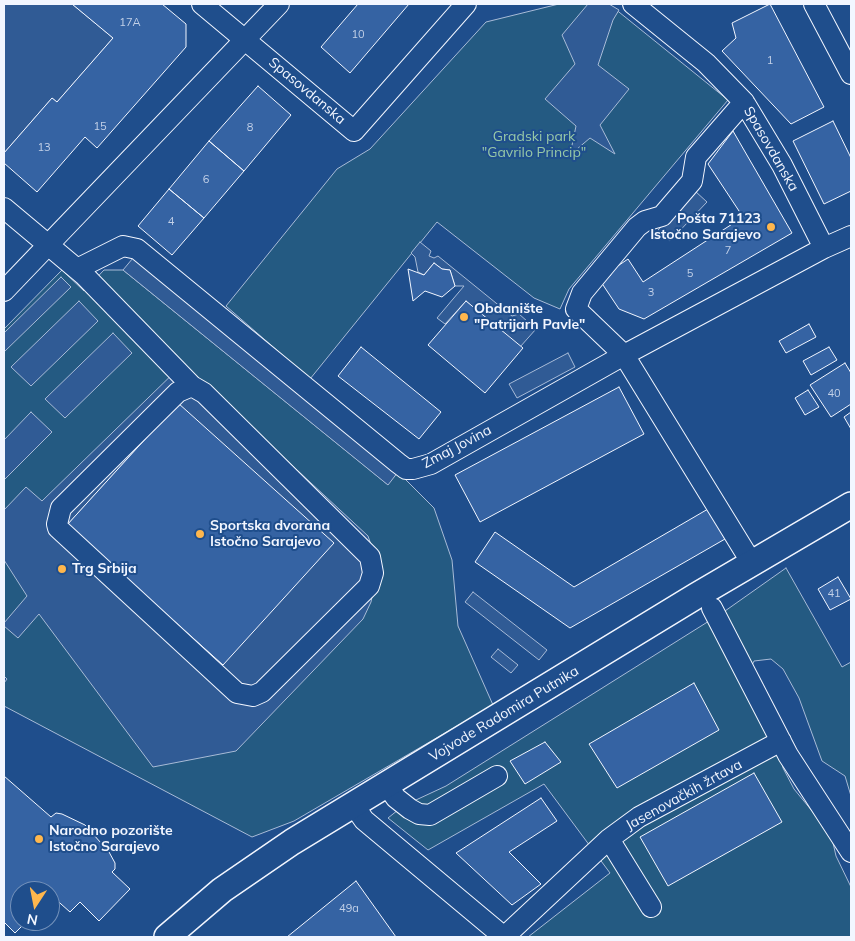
<!DOCTYPE html>
<meta charset="utf-8">
<style>
body{margin:0}
#map{position:relative;width:855px;height:941px;overflow:hidden;background:#1f4e8c;font-family:Mulish,sans-serif}
canvas{display:block}
.frame{position:absolute;inset:0;border:5px solid #f2f6ff;pointer-events:none}
.north{position:absolute;left:10px;top:881px;width:50px;height:50px;box-sizing:border-box;background:#1f4e8c;border:1px solid #7391ba;border-radius:50%;rotate:191deg;font-size:14px;font-weight:700;line-height:20px;text-align:center;color:#f2f6ff}
.north::after{content:'';display:block;margin:auto;width:18px;height:22px;background:#ffb74d;clip-path:polygon(50% 0,100% 100%,50% 72%,0 100%)}
</style>
<div id="map">
<canvas width="855" height="941"></canvas>
<div class="frame"></div>
<div class="north">N</div>
</div>
<script>
const g = document.querySelector('canvas').getContext('2d');
g.lineJoin = 'round';
function fillPath(path, color) { g.fillStyle = color; g.fill(path, 'evenodd'); }
const shape = rows => new Path2D(rows.map(r => 'M' + r).join(''));
function trace(path, color, width, dash) { g.strokeStyle = color; g.lineWidth = width; g.lineCap = dash ? 'butt' : 'round'; g.setLineDash(dash || []); g.stroke(path); }
function write(font, color, halo, rows, align = 'center') {
  g.font = font + ' Mulish,sans-serif'; g.lineWidth = 4; g.setLineDash([]); g.textBaseline = 'middle'; g.strokeStyle = halo; g.fillStyle = color; for (const [text, x, y, turn = 0] of rows) {
    g.save(); g.translate(x, y); g.rotate((+turn || 0) * Math.PI / 180); g.textAlign = isNaN(turn) ? turn : align; if (halo) g.strokeText(text, 0, 0); g.fillText(text, 0, 0); g.restore();
  }
}
const green = shape([
 [559,4,609,4,728,100,569,289,560,309,534,298,437,222,310,379,226,306,337,169,370,149,486,22,559,4],
 [62,270,84,291,104,270,123,270,387,484,398,472,434,508,452,560,458,626,493,705,294,821,252,837,4,706,4,683,7,679,4,676,4,329,62,270],
 [786,568,842,667,851,662,851,796,845,776,822,761,799,698,783,669,771,659,754,661,749,672,775,731,783,768,794,789,831,834,836,856,851,887,851,937,528,937,610,873,544,784,428,850,388,818,403,806,446,786,725,611,786,568]
]);
const parking = shape([
 [4,4,72,4,113,38,57,102,52,98,4,153,4,4],
 [588,4,609,4,619,10,613,20,598,65,629,89,600,125,615,154,590,138,570,155,576,126,545,99,575,64,562,35,588,4],
 [695,191,707,202,670,241,658,230,695,191],
 [420,242,431,251,429,256,434,258,438,256,512,316,519,314,536,329,520,347,466,301,445,324,437,318,464,286,455,286,450,270,442,269,434,263,424,275,418,272,415,257,411,253,420,242],
 [133,258,398,472,388,485,123,270,133,258],
 [61,277,71,287,4,352,4,333,61,277],
 [79,301,98,321,31,386,11,367,79,301],
 [113,333,132,353,65,418,45,399,113,333],
 [568,353,575,367,517,398,509,384,568,353],
 [183,364,368,536,376,559,376,577,371,602,363,619,236,751,153,767,39,614,18,638,4,626,4,623,27,596,4,560,4,510,26,487,42,501,183,364],
 [178,403,223,665,67,525,178,403],
 [31,412,52,432,4,480,4,440,31,412],
 [473,592,547,650,539,660,465,602,473,592],
 [498,649,518,665,511,673,491,657,498,649]
]);
const building = shape([
 [72,4,162,4,186,24,186,47,97,148,85,137,37,192,4,163,4,153,52,98,57,102,113,38,72,4],
 [358,4,409,4,350,73,321,47,358,4],
 [770,4,824,107,791,124,722,51,736,38,732,23,770,4],
 [258,86,291,115,244,171,209,141,258,86],
 [833,121,851,158,851,191,824,204,793,141,833,121],
 [733,131,792,233,644,319,619,309,601,282,611,275,609,272,628,259,643,282,743,217,708,164,733,131],
 [209,141,244,171,204,218,169,189,209,141],
 [169,189,204,218,172,255,138,226,169,189],
 [434,263,442,269,450,270,455,286,442,297,425,291,413,301,408,269,424,275,434,263],
 [466,301,523,348,485,393,428,345,466,301],
 [809,324,816,337,786,353,779,341,809,324],
 [361,347,441,412,419,439,338,376,361,347],
 [829,347,837,360,811,375,803,361,829,347],
 [845,363,851,373,851,404,831,417,810,385,845,363],
 [619,387,644,434,480,522,455,475,619,387],
 [808,390,819,407,805,415,795,398,808,390],
 [178,403,334,543,223,665,67,525,178,403],
 [851,412,851,429,844,417,851,412],
 [708,509,725,539,570,628,475,562,495,532,574,587,708,509],
 [838,577,851,599,830,610,818,589,838,577],
 [694,683,719,730,617,788,589,744,694,683],
 [545,742,561,762,525,784,510,761,545,742],
 [754,773,782,822,668,886,640,837,754,773],
 [4,776,51,817,56,813,62,814,85,825,109,852,115,863,115,869,112,872,130,889,99,921,80,902,70,912,52,896,50,898,50,891,20,891,20,921,27,921,15,933,4,922,4,776],
 [541,798,557,821,509,852,541,884,512,905,456,853,541,798],
 [356,881,396,937,287,937,356,881]
]);
const minor = shape([
 [202,4,354,131,466,4],
 [633,4,706,63,744,102,782,165,824,248],
 [814,4,851,74],
 [744,102,696,157,692,181,662,216,645,221,637,227,582,293,576,309,624,355,753,565],
 [4,208,84,275,192,386],
 [77,269,123,246,137,249,398,463,406,469,413,469,431,464,624,355,824,248,851,236],
 [4,291,279,4],
 [192,386,204,393,370,557,373,573,369,586,262,692,253,696,237,693,58,528,57,524,61,508,178,392,192,386],
 [712,608,788,755,851,852],
 [386,784,396,798,410,809,419,814,430,815,497,776],
 [353,804,364,820,504,937,609,839,639,817,781,741],
 [609,839,651,907]
]);
const major = shape([
 [167,937,222,890,292,842,696,596,851,505]
]);
const markers = [
 [771,227,5,"#ffb74d"],
 [464,317,5,"#ffb74d"],
 [200,534,5,"#ffb74d"],
 [62,569,5,"#ffb74d"],
 [39,839,5,"#ffb74d"]
];
const numberNames = [
 ["17A",130,23],
 ["10",358,35],
 ["1",770,61],
 ["15",100,127],
 ["8",250,128],
 ["13",44,148],
 ["6",206,180],
 ["4",171,222],
 ["7",728,251],
 ["5",690,274],
 ["3",651,293],
 ["40",834,394],
 ["41",834,594],
 ["49a",349,909]
];
const streetNames = [
 ["Spasovdanska",307,91,40],
 ["Spasovdanska",771,149,60],
 ["Zmaj Jovina",457,447,-28],
 ["Vojvode Radomira Putnika",504,714,-31],
 ["Jasenovačkih žrtava",684,795,-29]
];
const parkNames = [
 ["Gradski park",534,137],
 ["\"Gavrilo Princip\"",534,153]
];
const poiNames = [
 ["Pošta 71123",761,219,"right"],
 ["Istočno Sarajevo",761,235,"right"],
 ["Obdanište",474,309],
 ["\"Patrijarh Pavle\"",474,325],
 ["Sportska dvorana",210,526],
 ["Istočno Sarajevo",210,542],
 ["Trg Srbija",72,569],
 ["Narodno pozorište",49,831],
 ["Istočno Sarajevo",49,847]
];
fillPath(green, '#245a82');
trace(green, '#a8bbd7', 1);
fillPath(parking, '#305b95');
trace(parking, '#a8bbd7', 1);
fillPath(building, '#3563a3');
trace(building, '#f2f6ff', 1);
trace(minor, '#f2f6ff', 22);
trace(major, '#f2f6ff', 28);
trace(minor, '#1f4e8c', 20);
trace(major, '#1f4e8c', 25);
for (const [x, y, r, color] of markers) { const dot = new Path2D(); dot.arc(x, y, r, 0, 2 * Math.PI); g.fillStyle = color; g.fill(dot); trace(dot, '#1f4e8c', 2); }
write('11px', '#c3d1e8', null, numberNames);
write('14px', '#f2f6ff', '#1f4e8c', streetNames);
write('14px', '#97c8a6', '#1f4e8c', parkNames);
write('bold 14px', '#f2f6ff', '#1f4e8c', poiNames, 'left');
</script>
